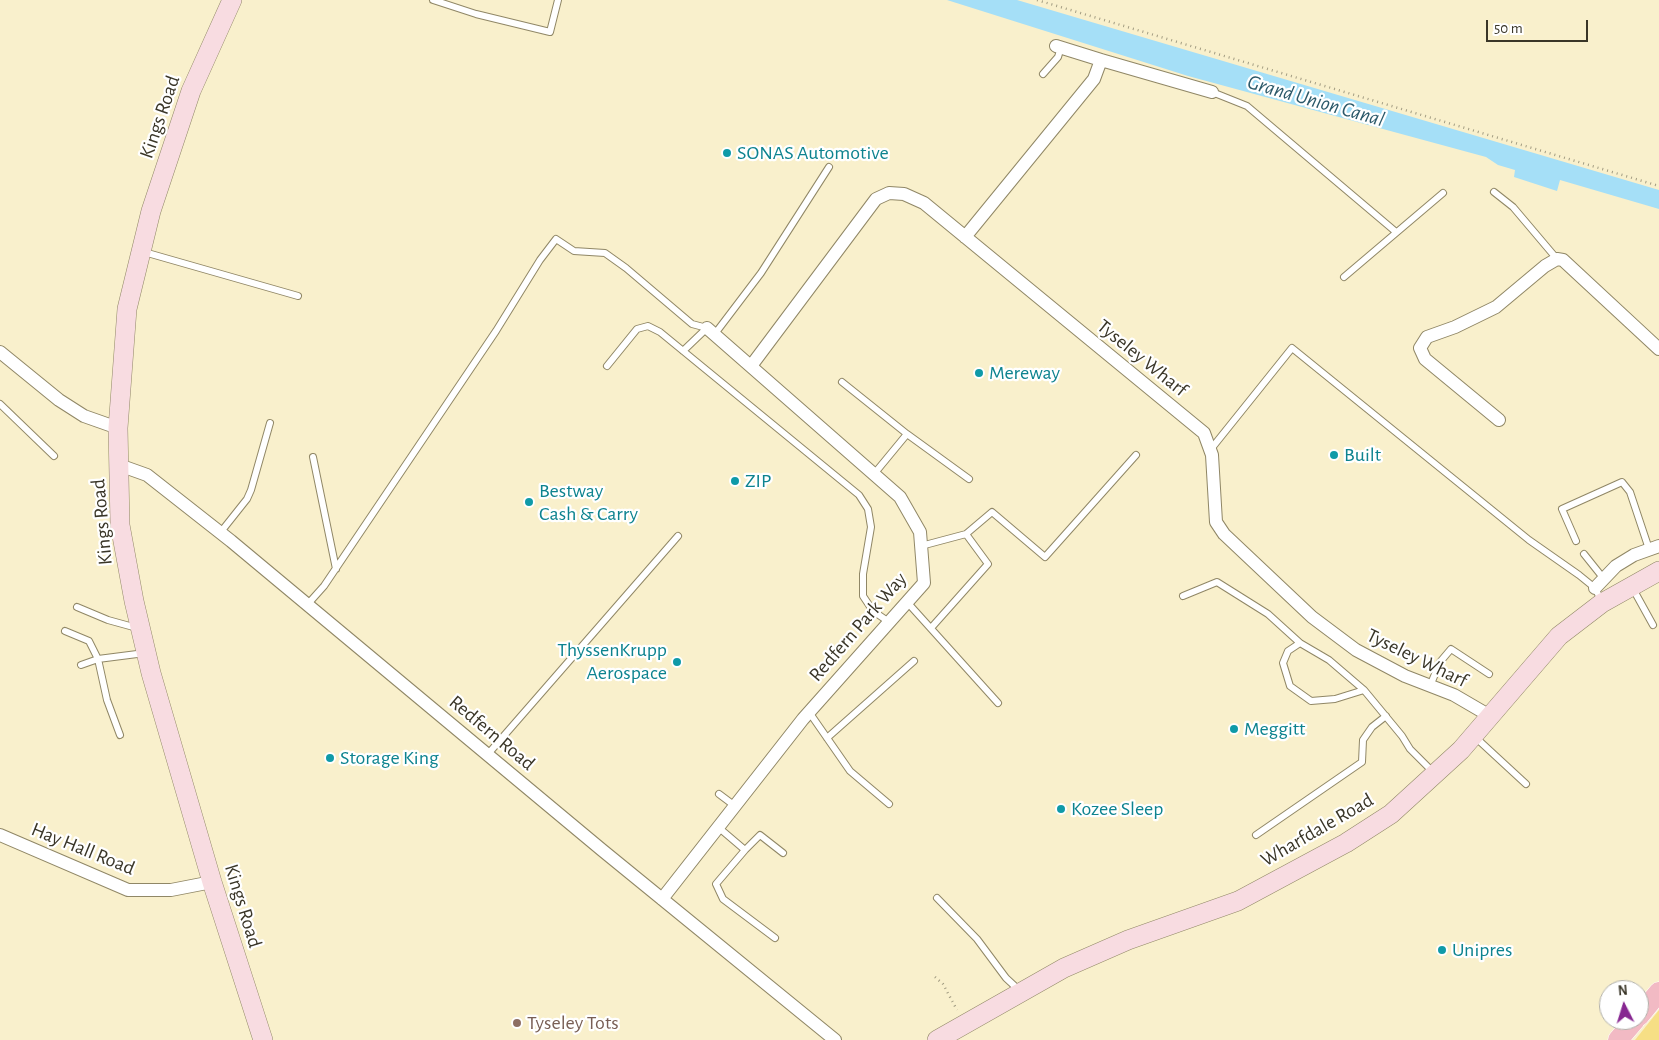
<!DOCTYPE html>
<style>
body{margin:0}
#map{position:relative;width:1659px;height:1040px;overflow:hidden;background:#f9f0cc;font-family:"Alegreya Sans",sans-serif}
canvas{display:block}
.north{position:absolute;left:1599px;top:980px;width:50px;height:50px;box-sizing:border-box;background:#fff;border:1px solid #b0afa9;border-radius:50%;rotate:355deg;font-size:14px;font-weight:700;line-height:20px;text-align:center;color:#3a3628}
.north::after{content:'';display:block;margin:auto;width:18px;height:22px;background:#872791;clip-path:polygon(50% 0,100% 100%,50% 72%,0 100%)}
.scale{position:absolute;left:1486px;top:20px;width:102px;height:22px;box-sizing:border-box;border:2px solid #3a3628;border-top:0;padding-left:6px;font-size:15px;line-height:18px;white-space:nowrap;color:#3a3628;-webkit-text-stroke:4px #fff;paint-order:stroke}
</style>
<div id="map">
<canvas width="1659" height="1040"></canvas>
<div class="north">N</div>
<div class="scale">50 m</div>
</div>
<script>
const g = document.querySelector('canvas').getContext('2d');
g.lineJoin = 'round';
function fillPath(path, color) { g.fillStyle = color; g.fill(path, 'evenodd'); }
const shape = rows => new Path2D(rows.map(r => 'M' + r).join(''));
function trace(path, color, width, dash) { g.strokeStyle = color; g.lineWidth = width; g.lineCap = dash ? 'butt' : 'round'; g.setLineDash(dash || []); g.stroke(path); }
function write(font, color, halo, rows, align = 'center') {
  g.font = font + ' "Alegreya Sans",sans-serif'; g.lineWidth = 4.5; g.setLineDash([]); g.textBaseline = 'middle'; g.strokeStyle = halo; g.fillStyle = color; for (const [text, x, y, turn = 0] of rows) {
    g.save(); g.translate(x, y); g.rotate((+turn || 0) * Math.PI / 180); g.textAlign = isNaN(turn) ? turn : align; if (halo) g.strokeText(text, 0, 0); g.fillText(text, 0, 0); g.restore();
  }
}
const green = shape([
 [1659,1010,1659,1040,1635,1040]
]);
const water = shape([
 [947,0,1017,0,1659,190,1659,209,1560,180,1557,191,1514,177,1515,170,1498,165,1486,157,1188,76]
]);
const path = shape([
 [1037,0,1659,186],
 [935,977,943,984,957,1010]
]);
const lane = shape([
 [433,0,476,14,550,32,558,0],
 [1043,74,1058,57,1061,47],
 [1212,92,1247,106,1396,232],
 [1494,192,1513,207,1557,259],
 [144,252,298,296],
 [1344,277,1443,193],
 [714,335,761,273,829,167],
 [683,351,707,328],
 [607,366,637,329,648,326,660,332,859,495,868,509,871,527,863,574,863,596,873,611,889,622],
 [842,382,907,434,874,474],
 [0,404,54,456],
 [907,434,969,479],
 [1211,449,1292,348,1529,540,1579,575,1595,588,1602,602],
 [313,457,336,569],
 [220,533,247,499,251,490,270,423],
 [1576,541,1562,509,1622,482,1630,492,1649,549],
 [921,546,966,534,992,512,1045,557,1136,455],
 [1584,554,1604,579],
 [1632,587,1653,625],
 [1183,596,1217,582,1268,614,1300,643],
 [907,602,998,703],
 [307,605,324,586,496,331,540,260,556,239,574,251,605,253,626,268,692,324,707,328],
 [77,607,108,620,137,628],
 [931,628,988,564,966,534],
 [65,631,89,641,98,659,107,700,120,735],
 [81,665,98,659,145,653],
 [1430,686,1440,662,1451,649,1489,674],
 [1364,690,1335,699,1311,701,1290,686,1283,663,1288,651,1300,643,1329,660,1364,690,1402,736,1410,749,1434,773],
 [809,712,850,771,889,804],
 [1474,736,1526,784],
 [827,738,914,661],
 [488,754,678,536],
 [719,794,735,806],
 [718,827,745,850,716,884,723,899,775,938],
 [1256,835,1362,762,1363,740,1372,727,1386,716],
 [745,850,760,835,783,853],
 [937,898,977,939,1006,978,1020,991]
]);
const street = shape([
 [1101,60,1212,92],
 [965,237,1094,79,1101,60,1056,46],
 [0,352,59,400,84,416,118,428],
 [751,366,876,199,889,193,904,194,924,203,1204,433,1212,455,1216,522,1224,534,1312,617,1356,650,1405,676,1454,695,1490,716],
 [1499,420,1425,359,1420,348,1427,337,1455,327,1496,307,1545,266,1557,259,1563,260,1659,349],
 [119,465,147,475,231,541,602,850,835,1040],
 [1595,588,1616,566,1634,555,1659,546],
 [0,835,128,890,171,890,212,882],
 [662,899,803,719,924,583,920,532,900,497,707,328]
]);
const secondary = shape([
 [232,0,191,91,151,211,127,309,118,428,120,525,134,601,151,673,212,882,263,1040],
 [937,1040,1064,968,1128,940,1238,901,1346,843,1391,814,1461,750,1559,636,1602,603,1659,571]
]);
const primary = shape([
 [1639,1016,1659,992],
 [1618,1040,1635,1020]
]);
const markers = [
 [727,153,5,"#0f9aa8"],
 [979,373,5,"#0f9aa8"],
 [1334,455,5,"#0f9aa8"],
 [735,481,5,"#0f9aa8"],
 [529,502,5,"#0f9aa8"],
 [677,662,5,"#0f9aa8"],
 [1234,729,5,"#0f9aa8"],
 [330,758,5,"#0f9aa8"],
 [1061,809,5,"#0f9aa8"],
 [1442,950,5,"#0f9aa8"],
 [517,1023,5,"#8d6e63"]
];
const streetNames = [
 ["Kings Road",160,117,-71],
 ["Tyseley Wharf",1142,358,39],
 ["Kings Road",102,522,-95],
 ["Redfern Park Way",858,627,-49],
 ["Tyseley Wharf",1417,658,26],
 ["Redfern Road",492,733,40],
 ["Wharfdale Road",1317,830,-30],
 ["Hay Hall Road",83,849,22],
 ["Kings Road",243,906,73]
];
const cultureNames = [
 ["SONAS Automotive",737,153],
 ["Mereway",989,373],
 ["Built",1344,455],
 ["ZIP",745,481],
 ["Bestway",539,491],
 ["Cash & Carry",539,514],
 ["ThyssenKrupp",667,650,"right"],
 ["Aerospace",667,673,"right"],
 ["Meggitt",1244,729],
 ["Storage King",340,758],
 ["Kozee Sleep",1071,809],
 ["Unipres",1452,950]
];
const educationNames = [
 ["Tyseley Tots",527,1023]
];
const waterNames = [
 ["Grand Union Canal",1316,101,16]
];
fillPath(green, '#f6df85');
fillPath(water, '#a5dff7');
trace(lane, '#908766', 8);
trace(street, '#908766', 14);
trace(secondary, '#908766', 20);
trace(primary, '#fff', 21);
trace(path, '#a29c82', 2.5, [1, 4]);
trace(lane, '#fff', 6);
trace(street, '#fff', 12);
trace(secondary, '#f8dce1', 19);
trace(primary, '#f2bac4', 20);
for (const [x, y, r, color] of markers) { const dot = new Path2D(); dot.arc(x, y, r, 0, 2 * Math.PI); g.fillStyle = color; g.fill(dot); trace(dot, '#fff', 2); }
write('20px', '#3a3628', '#fff', streetNames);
write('20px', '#0d838f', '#fff', cultureNames, 'left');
write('20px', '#785e54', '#fff', educationNames, 'left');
write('italic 21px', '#2b596a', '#fff', waterNames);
</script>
